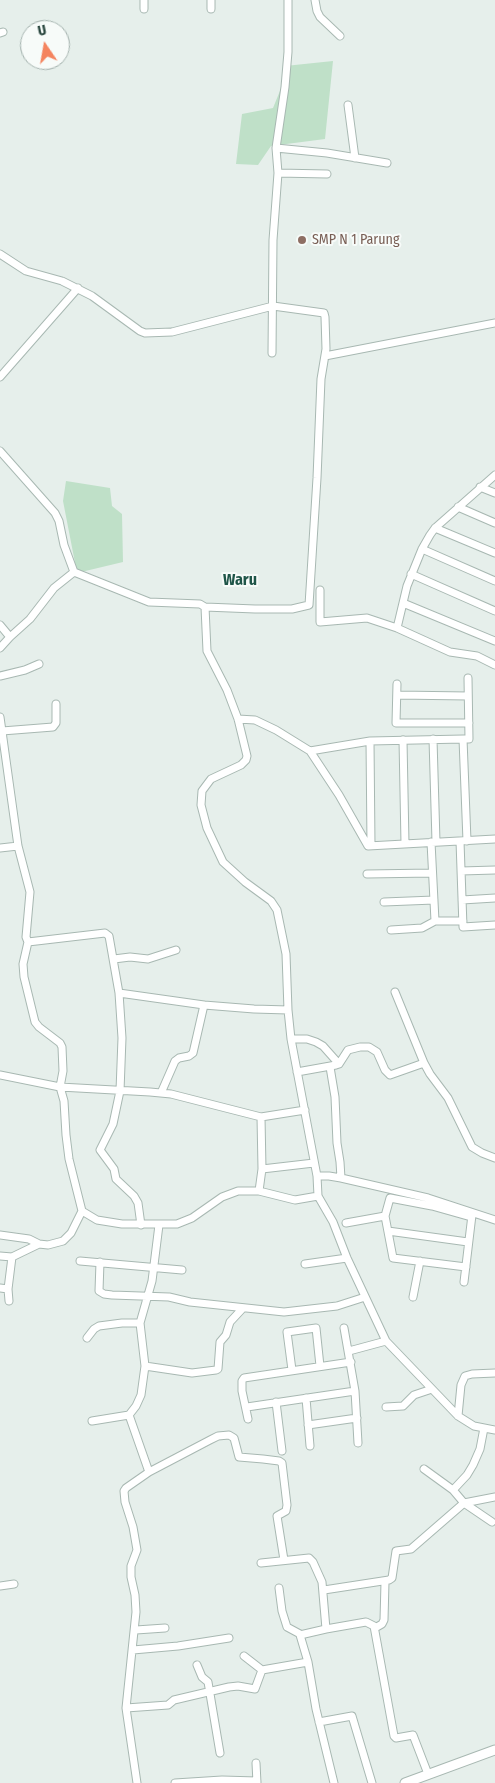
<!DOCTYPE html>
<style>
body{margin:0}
#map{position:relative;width:495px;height:1783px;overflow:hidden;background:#e6efeb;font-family:"Fira Sans Condensed",sans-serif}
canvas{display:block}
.north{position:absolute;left:20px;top:20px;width:50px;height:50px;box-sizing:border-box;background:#f7fbf9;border:1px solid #a3b1ad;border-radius:50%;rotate:348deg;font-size:14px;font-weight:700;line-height:20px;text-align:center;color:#24423a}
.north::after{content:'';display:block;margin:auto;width:18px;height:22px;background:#f4845f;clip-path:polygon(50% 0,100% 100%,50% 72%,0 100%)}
</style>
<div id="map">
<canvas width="495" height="1783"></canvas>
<div class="north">U</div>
</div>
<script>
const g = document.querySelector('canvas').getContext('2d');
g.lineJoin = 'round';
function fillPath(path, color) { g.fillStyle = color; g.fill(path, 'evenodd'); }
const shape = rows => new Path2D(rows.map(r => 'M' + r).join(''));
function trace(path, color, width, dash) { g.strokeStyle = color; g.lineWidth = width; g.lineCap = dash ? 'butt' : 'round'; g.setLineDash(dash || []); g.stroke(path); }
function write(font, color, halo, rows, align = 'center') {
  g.font = font + ' "Fira Sans Condensed",sans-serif'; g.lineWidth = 4; g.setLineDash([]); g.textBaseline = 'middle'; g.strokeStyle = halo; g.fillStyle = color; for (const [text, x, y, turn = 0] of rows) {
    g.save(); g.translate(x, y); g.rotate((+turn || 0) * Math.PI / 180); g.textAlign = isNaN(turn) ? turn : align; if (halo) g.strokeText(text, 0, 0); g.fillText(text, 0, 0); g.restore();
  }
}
const green = shape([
 [333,61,325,139,271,146,258,165,236,164,242,114,273,108,284,81,285,66],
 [66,481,110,488,112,506,122,514,123,562,77,573,63,501]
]);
const minor = shape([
 [144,0,144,9],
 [211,0,211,9],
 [315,0,317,11,320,17,340,36],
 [0,33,3,32],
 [348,105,355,158],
 [276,148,327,153,387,163],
 [278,173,327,174],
 [0,254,26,271,62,281,92,296,140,331,145,333,172,332,273,306,324,313,325,317,326,349,321,379,317,478,309,605,292,609,255,609,205,607,200,604,149,602,74,572,64,545,59,521,55,513,0,451],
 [272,353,273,240,278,173,276,148,285,87,288,52,288,0],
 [325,356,495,323],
 [0,377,78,288],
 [480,487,495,493],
 [458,507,495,523],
 [435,528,495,553],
 [422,549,495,581],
 [411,574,495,611],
 [320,590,320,622,367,618,397,628,450,652,477,656,495,665],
 [403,603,495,641],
 [205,607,207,651,227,690,238,719,247,756,246,760,241,765,211,779,202,791,201,805,207,828,223,862,245,882,271,901,277,910,286,954,288,1010,291,1039,317,1176,318,1196,333,1222,347,1258,386,1341,458,1416,474,1426,495,1430],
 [0,625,10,637],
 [397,628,407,586,422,549,430,535,435,528,495,475],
 [0,648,10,637,30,619,54,588,74,572],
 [0,676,25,670,39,664],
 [397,684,396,723,469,723],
 [397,695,468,696],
 [0,717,18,846,30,892,26,937,28,942,23,964,24,977,35,1022,39,1027,60,1043,62,1047,63,1071,60,1087,64,1101,66,1135,69,1159,82,1211,97,1220,122,1224,177,1224,192,1218,222,1197,238,1191,259,1191,295,1200,318,1196],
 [238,719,255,720,276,730,310,751,339,795,368,846,495,839],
 [2,731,53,727,56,723,56,704],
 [433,739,436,842],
 [463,739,469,739,468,678],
 [403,740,405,844],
 [370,741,371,845],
 [310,751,370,741,463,739,467,841],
 [460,841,463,927,495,925],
 [431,842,435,921],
 [0,848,18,846],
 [461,871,495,870],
 [367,874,432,873],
 [462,900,495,898],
 [384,902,434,900],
 [391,930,422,928,435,921,463,921],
 [28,942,105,933,109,936,119,993,204,1005,254,1009,288,1010],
 [114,959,130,957,148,959,176,950],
 [119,993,122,1038,120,1091,113,1124,100,1150,114,1169,116,1179,134,1196,138,1203,141,1225],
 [291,1039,307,1039,316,1042,323,1046,339,1064],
 [424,1063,430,1074,448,1098,472,1147,482,1153,495,1158],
 [330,1067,335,1097,337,1143,340,1162,341,1178],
 [297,1072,336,1065,339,1064,348,1050,360,1047,369,1047,377,1052,385,1070,390,1075,424,1063,395,992],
 [0,1075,60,1087,150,1092,171,1094,261,1117,305,1110],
 [161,1093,175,1061,179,1058,189,1056,193,1053,204,1005],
 [262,1169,314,1163],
 [317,1176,329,1176,341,1178,428,1198,495,1220],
 [259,1191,262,1169,261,1117],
 [346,1223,385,1216],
 [388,1231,468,1242],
 [0,1235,29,1239,39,1244],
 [0,1256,12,1257,8,1289],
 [12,1257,39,1244,48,1245,63,1241,71,1233,82,1211],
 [80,1261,182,1270],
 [100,1262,99,1291,104,1294,112,1295,169,1297,190,1302,284,1312,337,1306,365,1297],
 [305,1264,347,1258],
 [466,1267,393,1258,385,1216,390,1198,432,1206,471,1217],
 [464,1282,472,1215],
 [0,1288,8,1289,9,1301],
 [413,1297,420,1261],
 [344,1328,355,1391,358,1443],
 [87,1338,94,1329,99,1326,122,1323,140,1323],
 [349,1351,386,1341],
 [145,1366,192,1373,216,1370,218,1369,220,1342,226,1335,230,1322,243,1308],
 [292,1370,287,1332,316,1328,320,1366],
 [306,1398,310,1446],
 [276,1402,282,1451],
 [247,1407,355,1391],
 [386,1407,403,1406,414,1395,432,1389],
 [129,1415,149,1472],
 [458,1416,461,1385,465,1376,472,1374,495,1373],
 [248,1419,242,1391,242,1381,244,1378,351,1362],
 [92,1421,129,1415,136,1406,141,1395,145,1366,140,1323,152,1281,159,1225],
 [308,1425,357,1418],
 [484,1428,480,1449,473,1465,467,1475,453,1490,464,1503,492,1522],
 [424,1469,453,1490],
 [261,1563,309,1558,313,1562,322,1582,326,1629,300,1635,308,1662,316,1709,334,1783],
 [0,1586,14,1584],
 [279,1588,282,1611,287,1627,300,1634],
 [324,1590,389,1580,392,1578,396,1551,411,1549,464,1503,495,1497],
 [375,1628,382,1624,384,1620,385,1582],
 [326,1629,366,1622,374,1626,394,1736,396,1738,413,1735,428,1774],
 [136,1630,165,1628],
 [133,1650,178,1646,229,1638],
 [244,1656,262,1670,308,1662],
 [197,1665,202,1677,208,1682,220,1753],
 [126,1708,168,1705,174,1700,229,1687,238,1686,255,1689,262,1670],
 [319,1722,352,1716,372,1783],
 [256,1763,257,1783],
 [137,1783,126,1708,136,1612,135,1595,131,1577,131,1566,137,1550,133,1527,125,1502,124,1491,126,1488,149,1472,210,1440,218,1436,229,1435,234,1438,239,1457,263,1459,279,1461,282,1463,287,1505,286,1511,277,1516,284,1560],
 [175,1783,222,1780,257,1781]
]);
const tertiary = shape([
 [405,1783,495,1750]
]);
const markers = [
 [302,240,5,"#8d6e63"]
];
const educationNames = [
 ["SMP N 1 Parung",312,240]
];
const quarterNames = [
 ["Waru",240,581]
];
fillPath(green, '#bfe0c8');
trace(minor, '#a8b8b2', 9);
trace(tertiary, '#a8b8b2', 11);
trace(minor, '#fff', 7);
trace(tertiary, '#fff', 9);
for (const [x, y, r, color] of markers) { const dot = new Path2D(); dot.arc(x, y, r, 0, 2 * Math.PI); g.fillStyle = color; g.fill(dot); trace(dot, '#f7fbf9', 2); }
write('14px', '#785e54', '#f7fbf9', educationNames, 'left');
write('bold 16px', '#1f5548', '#f7fbf9', quarterNames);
</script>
